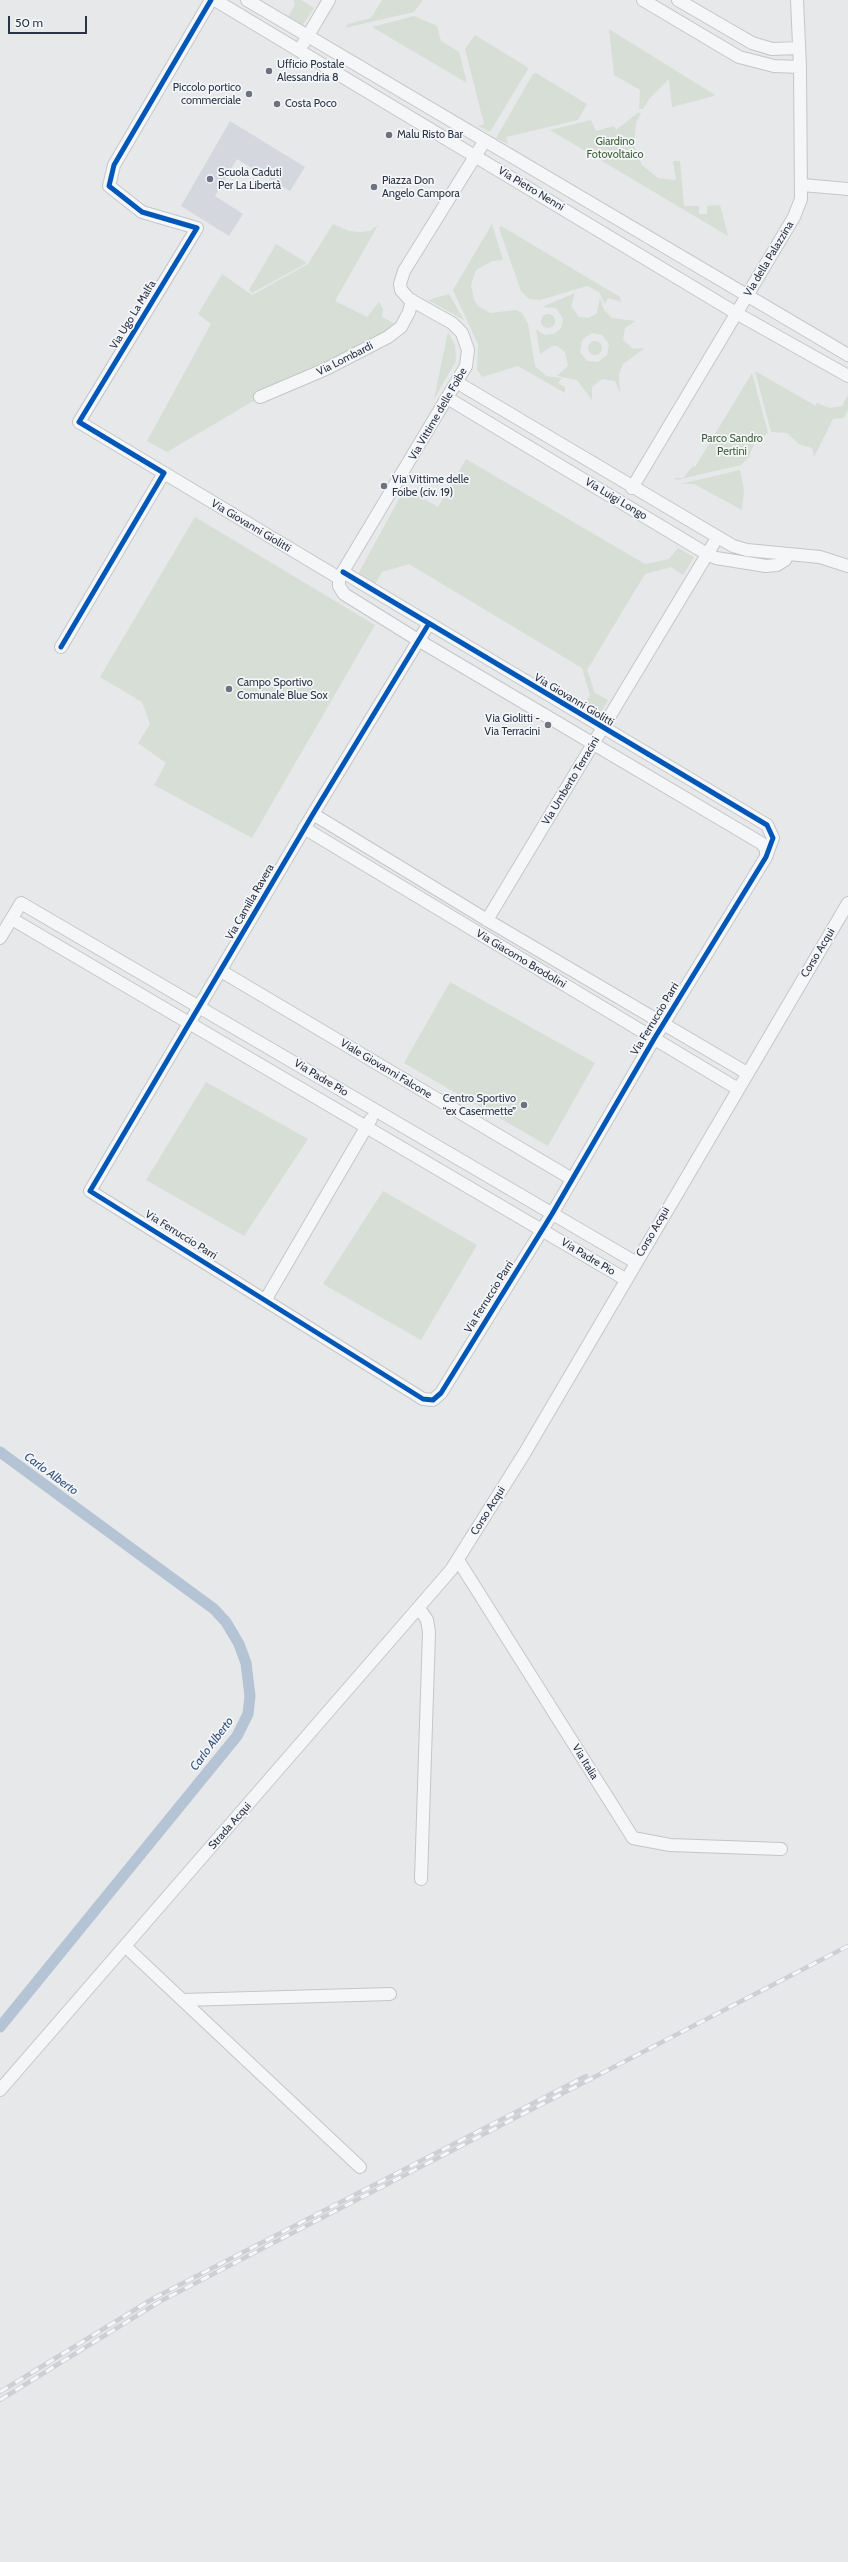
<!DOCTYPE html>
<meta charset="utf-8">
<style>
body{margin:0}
#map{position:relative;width:848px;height:2562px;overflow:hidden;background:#e6e8ea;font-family:Cabin,sans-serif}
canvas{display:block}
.scale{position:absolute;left:8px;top:16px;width:79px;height:18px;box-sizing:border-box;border:2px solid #2b3445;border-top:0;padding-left:5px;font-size:12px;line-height:14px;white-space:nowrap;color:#2b3445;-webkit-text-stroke:3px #f4f6f9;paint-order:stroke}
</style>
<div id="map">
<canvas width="848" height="2562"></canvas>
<div class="scale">50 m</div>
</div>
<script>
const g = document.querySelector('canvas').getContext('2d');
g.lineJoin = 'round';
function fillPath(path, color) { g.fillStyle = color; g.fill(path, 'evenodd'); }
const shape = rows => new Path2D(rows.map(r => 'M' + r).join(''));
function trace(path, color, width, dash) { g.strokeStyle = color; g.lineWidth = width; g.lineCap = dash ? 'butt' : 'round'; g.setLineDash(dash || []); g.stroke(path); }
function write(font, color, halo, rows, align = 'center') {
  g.font = font + ' Cabin,sans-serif'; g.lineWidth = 3.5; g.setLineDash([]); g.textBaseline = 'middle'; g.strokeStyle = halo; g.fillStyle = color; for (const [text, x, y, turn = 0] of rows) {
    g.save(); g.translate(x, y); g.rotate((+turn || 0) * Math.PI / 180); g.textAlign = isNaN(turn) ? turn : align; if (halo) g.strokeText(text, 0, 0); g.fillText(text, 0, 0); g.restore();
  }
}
const built = shape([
 [230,121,305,167,290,191,237,159,215,196,243,214,229,236,181,206]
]);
const green = shape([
 [294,0,301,0,314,8,303,25,288,17,295,5],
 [382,0,423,0,414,12,345,28,348,24,371,18],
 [414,16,437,26,441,41,459,52,467,83,372,27],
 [609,29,715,95,714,96,672,107,669,79,650,98,643,109,639,109,640,90,614,75],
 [475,35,527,67,528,69,490,132,478,126,484,124,465,49],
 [536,73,587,104,578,120,506,137,508,144,496,138,533,74],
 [638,113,641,113,636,123,634,146,642,165,658,178,676,180,673,161,680,161,684,206,699,206,699,214,707,214,707,206,720,205,728,236,550,130,591,120,596,131,614,126,616,130],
 [333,224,349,231,360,232,370,231,378,225,335,301,367,317,379,302,383,309,382,317,401,327,260,397,167,452,147,441,211,324,198,314,222,274,252,295,308,264],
 [492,224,503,260,492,261,476,270,471,285,474,300,478,306,490,313,516,310,522,313,528,324,535,366,546,376,562,378,558,383,565,387,565,393,518,366,482,377,477,369,478,344,453,290],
 [501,226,620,297,621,302,608,298,605,304,599,292,587,286,540,300,529,299,521,291,499,228],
 [276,244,307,263,252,293,249,290],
 [575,293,571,306,579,317,589,318,597,313,600,298,604,310,612,318,635,321,625,328,623,340,633,349,645,348,623,364,619,374,620,393,615,381,602,379,592,387,592,400,577,380,579,377,577,380,557,376,568,366,565,352,557,346,552,346,540,354,536,329,545,335,554,334,561,328,563,319,556,308,542,307],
 [592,333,602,335,609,344,607,355,598,362,587,361,580,352,582,340],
 [449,294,464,320,428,300],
 '541 321a7 7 0 1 1 14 0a7 7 0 1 1-14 0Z',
 [448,332,455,345,456,361,434,399],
 '588 348a7 7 0 1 1 14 0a7 7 0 1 1-14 0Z',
 [755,371,816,406,817,403,830,408,842,406,848,395,848,410,844,418,833,419,814,457,812,448,799,444,787,433,771,432],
 [752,373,768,433,755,441,749,457,741,465,677,480,674,478,683,478,693,466,695,467],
 [466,459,645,564,669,559,678,548,694,557,683,575,671,567,645,574,587,670,595,693,608,700,598,718,582,708,590,695,582,668,409,564,382,572,375,584,358,574,405,488,438,507],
 [740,470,744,490,742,510,694,484,680,484],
 [195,517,375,625,252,838,154,785,166,763,138,743,150,724,142,702,100,677],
 [450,982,595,1063,548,1146,404,1063],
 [206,1082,308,1139,244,1236,146,1180],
 [383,1191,477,1245,421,1340,323,1284]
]);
const canal = shape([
 [0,1452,214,1609,226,1622,239,1644,246,1663,250,1696,248,1714,237,1736,0,2027]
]);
const minor = shape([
 [215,0,736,313,848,376],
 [247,0,848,355],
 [643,0,739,57,774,66,800,67],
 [678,0,752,43,772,49,799,48],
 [303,44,329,0],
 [484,142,404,271,400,284,401,290,409,299,452,323,462,333,468,350,466,366,339,578,339,586,344,594,418,640,761,843,766,849,766,857],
 [802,185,848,189],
 [458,383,733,546,747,550,820,557,848,566],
 [260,397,326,369,388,337,401,327,409,312,412,300],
 [449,399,707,554,716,558,766,566,777,565,785,560,788,554],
 [164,473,339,578],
 [632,488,794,217,801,199,800,67,797,0],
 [343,572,767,825,773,838,766,857,654,1039,552,1214,441,1393,433,1400,423,1399,90,1191,313,814,428,625],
 [61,647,164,473,79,422,197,228,142,212,109,186,114,165,211,0],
 [313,814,487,920,747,1073],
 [304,828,738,1089],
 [12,919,625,1279],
 [487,920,717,538],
 [0,938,21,903,635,1262],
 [221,971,572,1179],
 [266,1299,371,1119],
 [458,1560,633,1838,670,1845,781,1849],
 [419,1608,427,1620,429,1632,421,1879],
 [126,1947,360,2167],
 [183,2000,390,1994],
 [0,2090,451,1570,524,1454,848,903]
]);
const rail = shape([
 [0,2392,154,2298,586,2076],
 [0,2400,159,2302,848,1946]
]);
const cycleway = shape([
 [343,572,767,825,773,838,766,857,654,1039,552,1214,441,1393,433,1400,423,1399,90,1191,313,814,428,625],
 [61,647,164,473,79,422,197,228,142,212,109,186,114,165,211,0]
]);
const markers = [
 [269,71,4,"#6c737f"],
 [249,94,4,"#6c737f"],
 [277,104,4,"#6c737f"],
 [389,135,4,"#6c737f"],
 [210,179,4,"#6c737f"],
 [374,187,4,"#6c737f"],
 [384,486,4,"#6c737f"],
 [229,689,4,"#6c737f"],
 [548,725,4,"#6c737f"],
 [524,1105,4,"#6c737f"]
];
const poiNames = [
 ["Ufficio Postale",277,65],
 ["Alessandria 8",277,78],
 ["Piccolo portico",241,88,"right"],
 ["commerciale",241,101,"right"],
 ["Costa Poco",285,104],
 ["Malu Risto Bar",397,135],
 ["Scuola Caduti",218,173],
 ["Per La Libertà",218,186],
 ["Piazza Don",382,181],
 ["Angelo Campora",382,194],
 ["Via Vittime delle",392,480],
 ["Foibe (civ. 19)",392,493],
 ["Campo Sportivo",237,683],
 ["Comunale Blue Sox",237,696],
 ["Via Giolitti -",540,719,"right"],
 ["Via Terracini",540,732,"right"],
 ["Centro Sportivo",516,1099,"right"],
 ["“ex Casermette”",516,1112,"right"]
];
const parkNames = [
 ["Giardino",615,142],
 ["Fotovoltaico",615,155],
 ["Parco Sandro",732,439],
 ["Pertini",732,452]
];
const streetNames = [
 ["Via Pietro Nenni",531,189,31],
 ["Via della Palazzina",769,259,-59],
 ["Via Ugo La Malfa",133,315,-59],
 ["Via Lombardi",345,359,-27],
 ["Via Vittime delle Foibe",438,414,-60],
 ["Via Luigi Longo",616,499,31],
 ["Via Giovanni Giolitti",251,526,31],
 ["Via Giovanni Giolitti",574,700,31],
 ["Via Umberto Terracini",571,781,-59],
 ["Via Camilla Ravera",250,902,-60],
 ["Corso Acqui",818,953,-59],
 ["Via Giacomo Brodolini",521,959,31],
 ["Via Ferruccio Parri",655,1019,-59],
 ["Viale Giovanni Falcone",386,1069,31],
 ["Via Padre Pio",321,1078,31],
 ["Corso Acqui",653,1232,-60],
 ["Via Ferruccio Parri",181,1235,32],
 ["Via Padre Pio",588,1257,31],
 ["Via Ferruccio Parri",489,1297,-58],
 ["Corso Acqui",488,1511,-58],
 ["Via Italia",585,1762,58],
 ["Strada Acqui",230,1826,-49]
];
const waterNames = [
 ["Carlo Alberto",51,1474,36],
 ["Carlo Alberto",212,1744,-53]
];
fillPath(built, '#d4d7dd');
fillPath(green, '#d6ded6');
trace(canal, '#b4c4d5', 11);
trace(minor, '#c4c6c8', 14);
trace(minor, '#f5f6f7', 12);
trace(rail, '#cecfd2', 4.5);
trace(rail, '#f4f6f9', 3, [9]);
trace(cycleway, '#0057b8', 5);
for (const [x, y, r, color] of markers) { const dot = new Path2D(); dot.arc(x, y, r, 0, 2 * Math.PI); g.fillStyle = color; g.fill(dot); trace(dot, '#f4f6f9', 1.5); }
write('11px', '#2b3445', '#f4f6f9', poiNames, 'left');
write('11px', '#3f6138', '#f4f6f9', parkNames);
write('11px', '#2b3445', '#f4f6f9', streetNames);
write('italic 12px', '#34527a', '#f4f6f9', waterNames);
</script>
